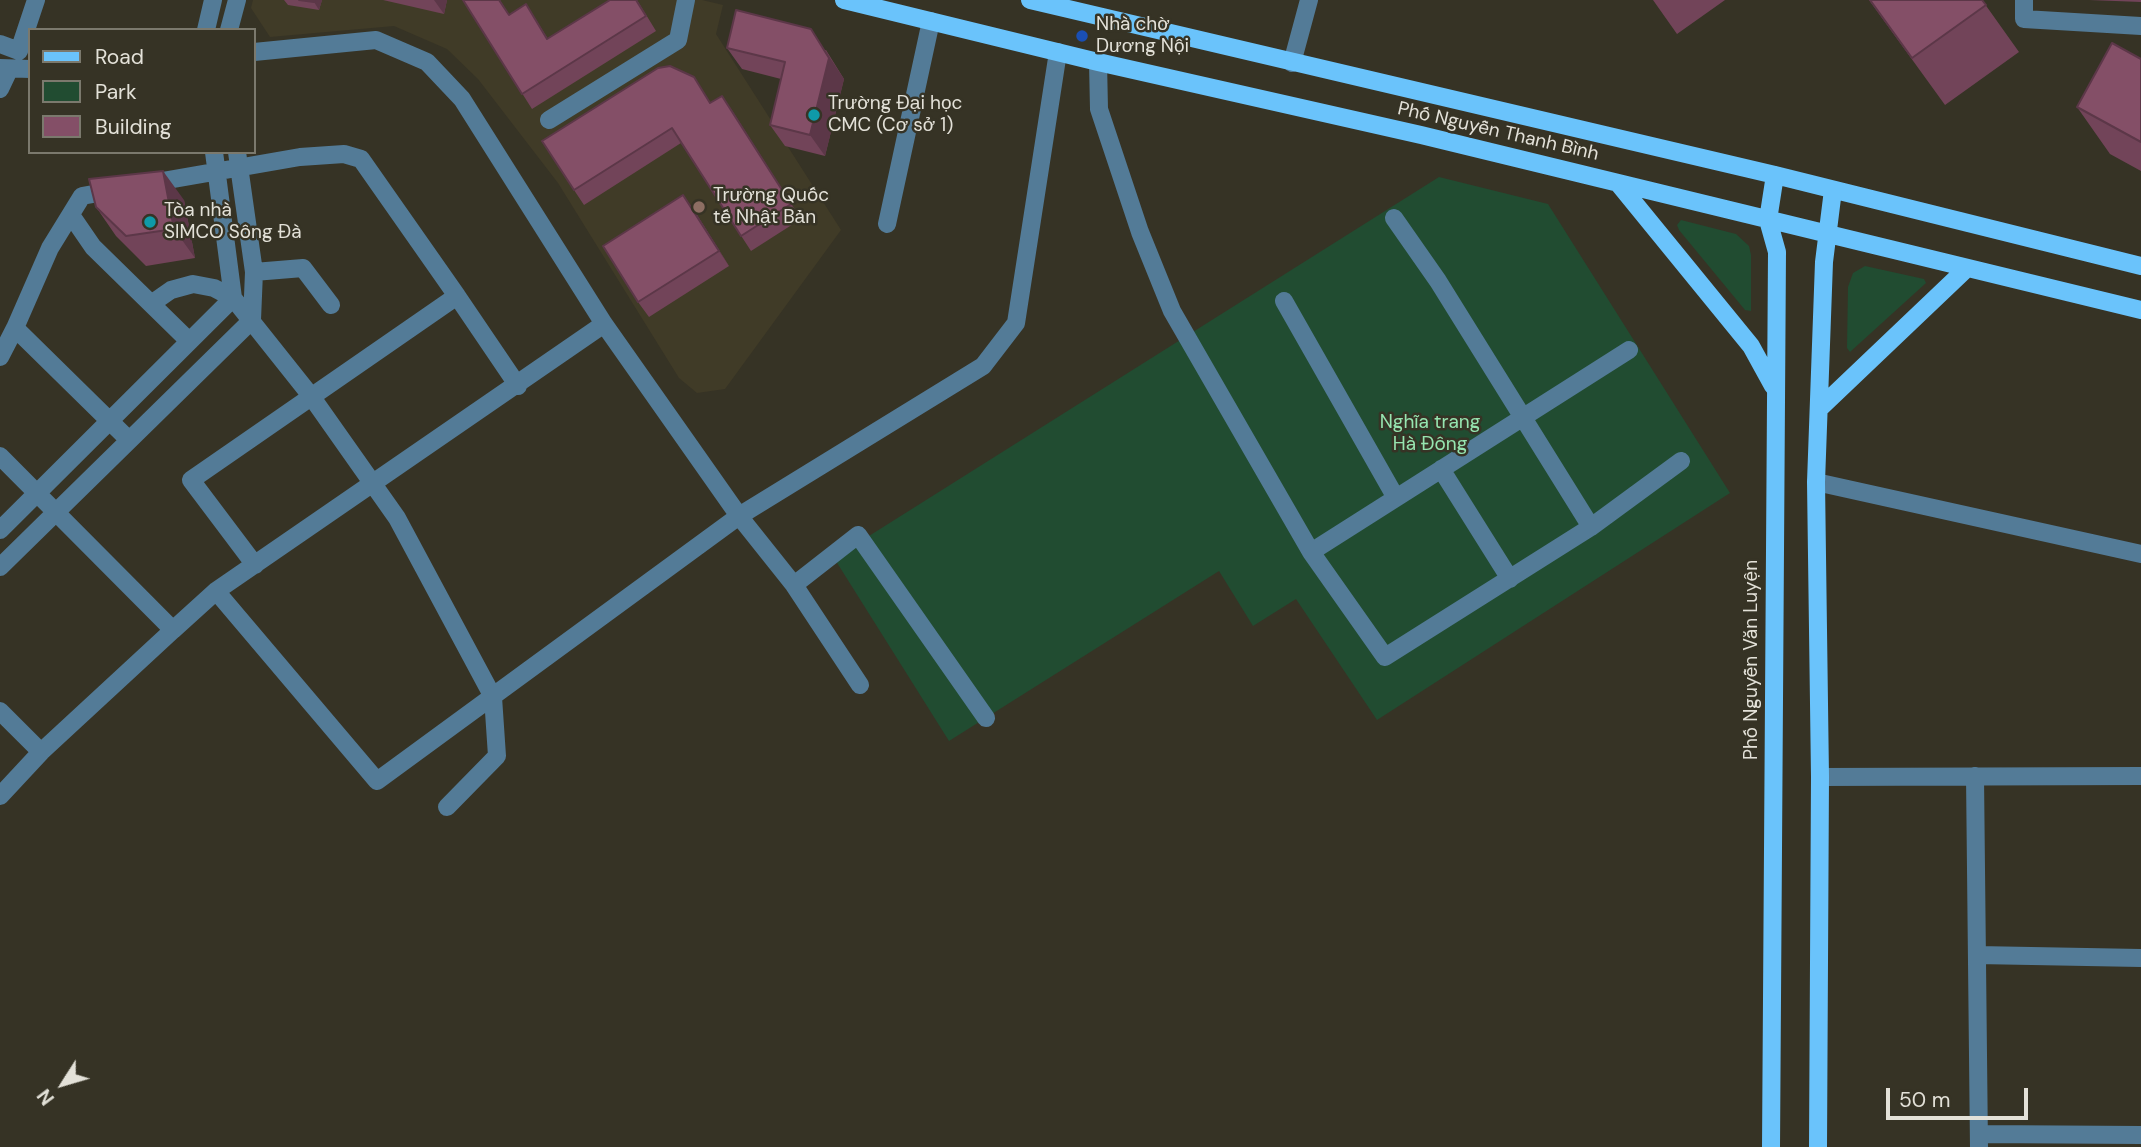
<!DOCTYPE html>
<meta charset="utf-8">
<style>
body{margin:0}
#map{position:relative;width:2141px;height:1147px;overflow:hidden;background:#363325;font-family:"DM Sans",sans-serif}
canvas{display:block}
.legend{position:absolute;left:28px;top:28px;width:228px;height:126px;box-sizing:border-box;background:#363325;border:2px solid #7b796d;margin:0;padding:9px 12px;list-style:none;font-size:21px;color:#e3e1d8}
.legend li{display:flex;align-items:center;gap:14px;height:35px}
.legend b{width:35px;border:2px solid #7b796d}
.north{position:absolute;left:28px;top:1049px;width:70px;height:70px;-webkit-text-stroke:5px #363325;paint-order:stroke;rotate:233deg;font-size:19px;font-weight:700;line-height:28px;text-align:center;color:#e3e1d8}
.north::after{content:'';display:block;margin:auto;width:24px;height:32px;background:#e3e1d8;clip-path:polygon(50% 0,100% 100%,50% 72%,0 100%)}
.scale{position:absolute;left:1886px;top:1088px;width:142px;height:32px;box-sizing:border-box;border:4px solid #e3e1d8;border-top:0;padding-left:9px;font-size:21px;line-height:24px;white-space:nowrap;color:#e3e1d8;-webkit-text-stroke:5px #363325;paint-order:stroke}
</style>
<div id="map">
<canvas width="2141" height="1147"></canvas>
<ul class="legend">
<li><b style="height:9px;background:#6ac3fb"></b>Road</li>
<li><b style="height:19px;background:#214c31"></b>Park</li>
<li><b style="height:19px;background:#844f67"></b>Building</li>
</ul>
<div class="north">N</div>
<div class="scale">50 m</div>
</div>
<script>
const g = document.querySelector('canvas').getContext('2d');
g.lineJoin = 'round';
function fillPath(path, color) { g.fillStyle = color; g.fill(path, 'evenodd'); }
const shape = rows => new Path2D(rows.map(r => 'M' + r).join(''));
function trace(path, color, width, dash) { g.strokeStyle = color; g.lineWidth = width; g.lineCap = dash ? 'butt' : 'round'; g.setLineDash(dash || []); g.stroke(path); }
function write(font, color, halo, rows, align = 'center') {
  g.font = font + ' "DM Sans",sans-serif'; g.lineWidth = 5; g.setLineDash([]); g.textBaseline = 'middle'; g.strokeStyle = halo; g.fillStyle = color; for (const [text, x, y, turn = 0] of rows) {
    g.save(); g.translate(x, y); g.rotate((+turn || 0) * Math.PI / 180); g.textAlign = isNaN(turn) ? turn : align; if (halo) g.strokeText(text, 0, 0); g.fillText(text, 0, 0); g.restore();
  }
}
const built = shape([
 [253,0,702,0,723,5,716,34,841,230,725,389,697,393,679,378,558,183,478,79,447,49,394,26,270,37,251,8]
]);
const green = shape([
 [1439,177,1548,204,1730,493,1377,720,1296,599,1253,626,1219,571,949,741,834,558],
 [1681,220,1736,234,1749,246,1751,255,1751,311,1745,310,1679,230,1677,225],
 [1865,266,1924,279,1926,283,1850,352,1847,348,1848,287,1853,273]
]);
const minor = shape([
 [2024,0,2024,19,2141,26],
 [206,30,213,0],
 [229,30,237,0],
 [0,44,19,51,36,0],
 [254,52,376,40,427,62,462,99,604,324,739,516,794,585,860,685],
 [1098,62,1099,109,1140,232,1172,311,1311,552],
 [1292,63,1309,0],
 [0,68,30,69],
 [0,89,9,70],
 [549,120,678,40,686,0],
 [145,184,300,157,344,154,361,159,457,296,191,480,255,565],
 [71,215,93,247,189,341],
 [1394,218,1438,281,1591,527],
 [887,224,931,21],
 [254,272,303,268,331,305],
 [457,296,518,386],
 [1284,301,1396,498],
 [151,304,171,290,193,284,214,288,233,298,311,396,397,518,493,697,497,756,447,807],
 [15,328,50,248,82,196,115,190],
 [1629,350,1311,552,1385,657,1591,527,1681,461],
 [0,357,15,328,129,440],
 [0,456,173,630,216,591,604,324],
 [1441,469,1510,579],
 [1816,482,2141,554],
 [0,530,233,298,214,152],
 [0,567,252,320,254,272,237,152],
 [794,585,858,535,986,718],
 [216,591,377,781,739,516,983,366,1016,323,1058,52],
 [0,711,41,752,0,796],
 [41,752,173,630],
 [1975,776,1979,1147],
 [1820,777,2141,776],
 [1977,955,2141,958],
 [1979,1134,2141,1135]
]);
const major = shape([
 [844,0,1098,62,1421,135,2141,310],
 [1030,0,1775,175,2141,266],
 [1618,183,1751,346,1773,386],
 [1819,409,1965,270],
 [1771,1147,1777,252,1768,220,1775,175],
 [1818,1147,1820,777,1816,482,1824,262,1833,190]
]);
const wall = shape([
 [284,0,322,0,319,10,288,5],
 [383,0,447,0,444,14],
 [463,0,500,0,509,15,526,4,548,39,610,0,637,0,656,31,532,109],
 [1653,0,1725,0,1677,34],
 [1869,0,1982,0,2019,52,1945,105],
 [2089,0,2141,0,2141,2],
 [727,48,826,50,844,79,825,156,785,146,770,125,781,79,742,69],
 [2141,59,2141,171,2110,154,2077,107],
 [722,96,801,219,751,251,681,143,584,205,574,190],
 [184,200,195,258,146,266,116,236,96,207],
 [694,210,729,266,649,317,638,302]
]);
const shadedWall = shape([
 [315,0,322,0,319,10,314,2],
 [434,0,447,0,444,14],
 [811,29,844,79,825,156,810,135],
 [722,96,732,110,801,219,791,204],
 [163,171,184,200,195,258,174,229],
 [683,195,694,210,729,266,719,251]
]);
const building = shape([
 [299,0,315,0,314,2,299,0],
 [463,0,499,0,509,15,526,4,547,39,610,0,636,0,646,16,522,94,463,0],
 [1870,0,1982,0,1986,5,1912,58,1870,0],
 [736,10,811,29,829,58,810,135,770,125,785,62,727,48,736,10],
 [2112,43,2141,59,2141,142,2077,107,2112,43],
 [670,66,694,77,710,103,722,96,791,204,741,236,672,128,574,190,542,141,658,68,670,66],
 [163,171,174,229,126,236,96,207,89,179,163,171],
 [683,195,719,251,638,302,603,246,683,195]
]);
const markers = [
 [1082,36,7,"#1a4fb4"],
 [814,115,7,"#0f9aa8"],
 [699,207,7,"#8d6e63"],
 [150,222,7,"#0f9aa8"]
];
const poiNames = [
 ["Nhà chờ",1096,25],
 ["Dương Nội",1096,47],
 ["Trường Đại học",828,104],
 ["CMC (Cơ sở 1)",828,126],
 ["Trường Quốc",713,196],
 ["tế Nhật Bản",713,218],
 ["Tòa nhà",164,211],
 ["SIMCO Sông Đà",164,233]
];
const streetNames = [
 ["Phố Nguyễn Thanh Bình",1498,132,13],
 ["Phố Nguyễn Văn Luyện",1752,660,-90]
];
const parkNames = [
 ["Nghĩa trang",1430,423],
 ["Hà Đông",1430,445]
];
fillPath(built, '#403b27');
fillPath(green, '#214c31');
trace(minor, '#537b97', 18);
trace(major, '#6ac3fb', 18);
fillPath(wall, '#724459');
fillPath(shadedWall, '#5c3748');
fillPath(building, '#844f67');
trace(building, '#5c3748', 2);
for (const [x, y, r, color] of markers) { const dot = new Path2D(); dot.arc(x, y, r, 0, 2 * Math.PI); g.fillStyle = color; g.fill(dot); trace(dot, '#363325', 2.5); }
write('19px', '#e3e1d8', '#363325', poiNames, 'left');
write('19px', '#e3e1d8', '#363325', streetNames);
write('19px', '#96e5b0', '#363325', parkNames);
</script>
